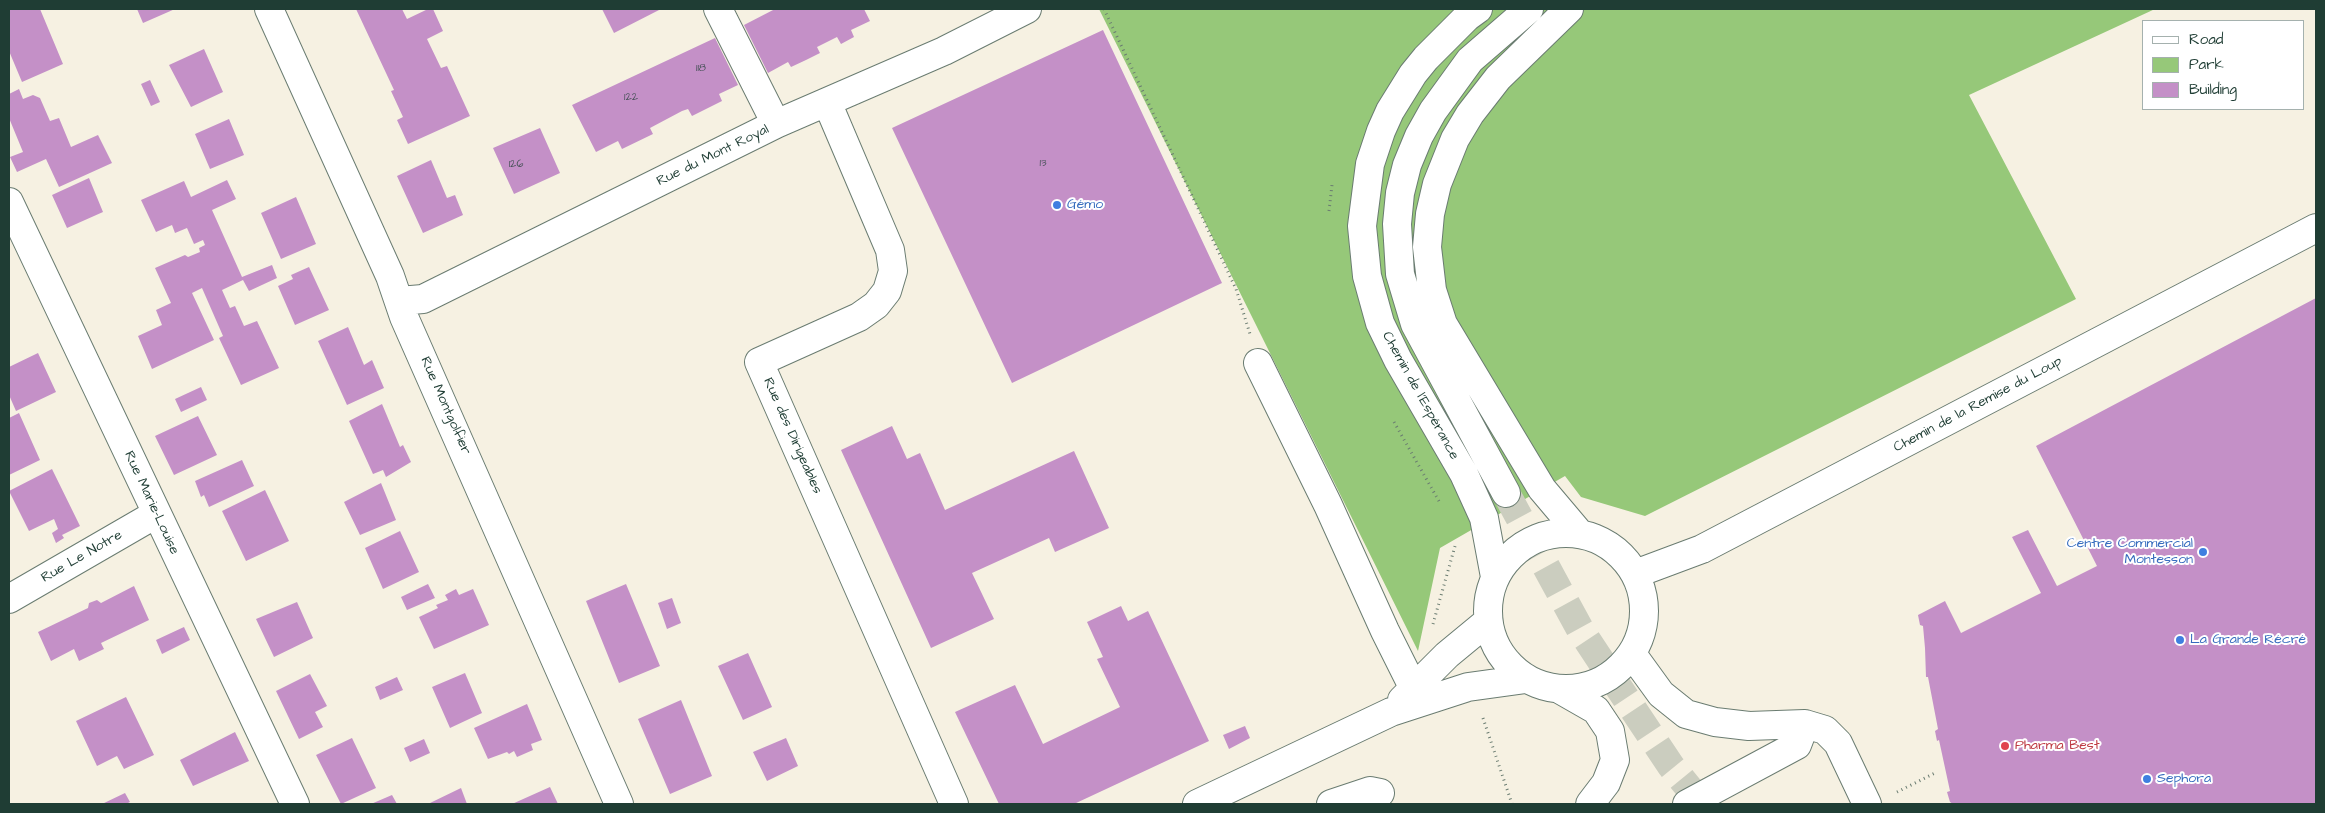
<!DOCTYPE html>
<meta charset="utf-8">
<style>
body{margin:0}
#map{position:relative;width:2325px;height:813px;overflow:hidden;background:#f6f1e2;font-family:"Architects Daughter",sans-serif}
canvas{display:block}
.frame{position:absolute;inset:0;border:10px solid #1f3d34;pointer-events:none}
.legend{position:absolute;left:2142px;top:20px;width:162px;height:90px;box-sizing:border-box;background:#fff;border:1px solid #a5b1ae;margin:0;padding:6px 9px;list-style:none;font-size:15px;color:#1f3d34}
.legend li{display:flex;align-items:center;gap:10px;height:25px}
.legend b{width:25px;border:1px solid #a5b1ae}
</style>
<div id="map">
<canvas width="2325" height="813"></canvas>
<div class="frame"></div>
<ul class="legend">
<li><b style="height:6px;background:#fff"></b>Road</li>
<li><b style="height:14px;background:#96c879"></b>Park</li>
<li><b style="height:14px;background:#c490c7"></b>Building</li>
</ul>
</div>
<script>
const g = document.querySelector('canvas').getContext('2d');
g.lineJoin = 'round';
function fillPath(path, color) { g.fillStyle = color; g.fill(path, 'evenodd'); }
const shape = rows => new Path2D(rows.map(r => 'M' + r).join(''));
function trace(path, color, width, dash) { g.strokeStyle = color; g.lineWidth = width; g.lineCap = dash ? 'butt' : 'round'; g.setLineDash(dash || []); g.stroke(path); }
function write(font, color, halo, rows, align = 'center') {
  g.font = font + ' "Architects Daughter",sans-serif'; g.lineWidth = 4; g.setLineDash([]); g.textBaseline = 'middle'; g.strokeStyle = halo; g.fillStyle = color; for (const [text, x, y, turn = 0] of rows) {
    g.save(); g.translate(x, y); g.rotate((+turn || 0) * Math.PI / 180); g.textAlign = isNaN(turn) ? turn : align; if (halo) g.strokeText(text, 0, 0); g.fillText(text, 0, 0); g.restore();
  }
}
const green = shape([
 [1099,9,2155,9,1969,95,2076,299,1645,516,1581,497,1565,476,1440,548,1418,651]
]);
const building = shape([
 [9,9,40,9,63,64,22,82,9,51],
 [137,9,175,9,143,23],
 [356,9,402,9,407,19,428,9,433,9,443,31,427,39,441,68,447,66,470,116,408,144,397,120,403,117,391,91,394,90],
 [602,9,661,9,614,33],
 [775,9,864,9,870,21,851,30,854,37,841,44,837,37,817,47,820,53,806,60,791,67,788,62,768,73,744,25],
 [1103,30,1222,283,1012,383,892,128],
 [715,38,738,85,719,94,722,101,692,116,688,109,682,111,650,128,653,134,622,149,618,141,596,152,572,105],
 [204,49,223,92,191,107,169,65],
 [150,80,160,102,151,106,141,84],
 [19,89,23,99,33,95,40,98,50,121,59,118,71,147,98,135,112,163,59,187,46,159,17,172,10,157,23,152,9,118,9,94],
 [229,119,244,155,210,169,195,134],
 [540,128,560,173,514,194,493,148],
 [431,160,447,198,455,195,463,215,423,233,397,176],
 [89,178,103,212,67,228,52,195],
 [227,180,236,199,212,210,242,277,272,265,277,278,249,291,243,280,222,290,230,308,235,306,244,326,257,321,279,368,241,385,219,338,223,336,202,288,192,293,214,340,152,369,138,336,162,325,156,310,171,303,155,268,185,255,188,257,200,252,199,248,205,245,203,240,194,244,187,228,175,233,172,225,156,232,141,200,184,181,191,197],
 [296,197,316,244,281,259,261,213],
 [309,267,329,310,295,325,278,286,293,279,291,275],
 [2316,298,2316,804,1953,804,1950,802,1947,792,1950,791,1939,740,1937,741,1935,731,1938,729,1928,677,1926,677,1925,648,1923,626,1920,625,1918,615,1945,601,1961,633,2041,593,2012,537,2028,530,2057,586,2097,566,2036,446],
 [348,327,364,365,372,360,384,388,347,405,318,341],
 [38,353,56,392,16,411,9,395,9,367],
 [201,387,207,400,181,412,175,399],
 [382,404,400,447,403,445,411,462,386,477,383,470,373,474,349,421],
 [19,413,40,460,9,475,9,418],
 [198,416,217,455,174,475,155,436],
 [892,426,907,459,920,453,945,510,1074,451,1109,528,1055,552,1049,538,972,573,994,619,931,648,841,450],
 [242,460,254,486,209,507,204,495,201,497,195,481],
 [52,469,80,526,62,535,64,538,56,543,52,533,58,529,54,519,29,531,9,491],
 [381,483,396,520,360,535,344,502],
 [265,490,289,541,246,561,222,511],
 [400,531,419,572,383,589,365,548],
 [428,584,435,598,407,610,401,597],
 [626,584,660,666,619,683,586,601],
 [134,586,149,620,101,643,104,649,79,661,74,649,51,661,38,632,88,608,89,603,97,600,101,603],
 [456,589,459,595,473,589,489,625,434,649,419,617,438,608,436,605,448,600,445,595],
 [672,598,681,623,667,629,658,603],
 [297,602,313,638,274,657,256,619],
 [1121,606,1128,621,1148,611,1209,741,1074,804,999,804,955,712,1015,685,1043,744,1120,707,1097,659,1103,657,1087,622],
 [184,627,190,640,162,654,156,640],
 [748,653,772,707,743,720,718,666],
 [465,673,482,713,450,728,432,687],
 [310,674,327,706,315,712,323,727,299,739,276,691],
 [397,677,403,690,380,700,375,687],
 [126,697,154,755,124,769,117,756,97,766,76,721],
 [681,700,712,776,670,794,638,719],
 [527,704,542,740,531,744,533,750,517,757,514,751,509,754,507,752,488,759,474,728],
 [1245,726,1250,738,1229,749,1223,735],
 [235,732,249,761,193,786,180,760],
 [352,738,376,788,341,804,316,755],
 [786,738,798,766,767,781,753,752],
 [424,739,430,753,410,762,404,748],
 [550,787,558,804,512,804],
 [461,788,467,804,430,803],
 [125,793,130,802,126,804,102,804],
 [392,795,397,804,371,804]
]);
const minorTunnel = shape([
 [1506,493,1581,631,1671,766,1702,804]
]);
const path = shape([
 [1104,9,1236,289,1250,334],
 [1329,211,1332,185],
 [1394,422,1440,503],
 [1433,624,1455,546],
 [1483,718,1512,804],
 [1897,792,1937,772]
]);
const minor = shape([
 [269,9,390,276,404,317,619,804],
 [718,9,776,124],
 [1478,9,1467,17,1426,58,1413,74,1390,111,1381,131,1370,164,1362,226,1367,276,1380,323,1398,360,1464,474,1484,518,1495,577],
 [1569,9,1498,78,1470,114,1455,139,1437,184,1430,214,1427,247,1432,290,1443,324,1542,489,1580,534],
 [827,102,890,250,893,271,887,291,876,305,859,317,759,362,954,804],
 [9,202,295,804],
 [399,301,423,299,776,124,944,51,1027,9],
 [1258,363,1328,505,1385,631,1413,687],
 [1506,493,1415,324,1400,274,1397,224,1400,193,1407,165,1419,136,1433,111,1470,60,1529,9],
 '1488 611a78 78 0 1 1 156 0a78 78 0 1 1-156 0Z',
 [1635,574,1702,549,2316,228],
 [9,599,156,514],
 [1632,654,1661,694,1686,714,1715,722,1749,726,1805,724,1825,730,1838,743,1867,804],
 [1561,690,1596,710,1610,731,1615,760,1606,783,1590,804],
 [1402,700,1447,655,1487,622],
 [1197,804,1391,712,1468,687,1526,679],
 [1331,804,1370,791,1380,793],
 [1687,804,1797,745,1805,724]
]);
const markers = [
 [1057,205,5,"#3f7fe0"],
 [2203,552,5,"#3f7fe0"],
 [2180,640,5,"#3f7fe0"],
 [2005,746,5,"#e0444e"],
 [2147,779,5,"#3f7fe0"]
];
const numberNames = [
 ["118",701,69],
 ["122",631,98],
 ["13",1043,164],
 ["126",516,165]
];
const streetNames = [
 ["Rue du Mont Royal",713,156,-26],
 ["Chemin de l'Espérance",1420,396,61],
 ["Chemin de la Remise du Loup",1978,405,-28],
 ["Rue Montgolfier",445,406,66],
 ["Rue des Dirigeables",792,436,66],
 ["Rue Marie-Louise",151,503,65],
 ["Rue Le Notre",82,557,-30]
];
const shopNames = [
 ["Gémo",1067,205],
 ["Centre Commercial",2193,544,"right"],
 ["Montesson",2193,560,"right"],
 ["La Grande Récré",2190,640],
 ["Sephora",2157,779]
];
const healthNames = [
 ["Pharma Best",2015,746]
];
fillPath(green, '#96c879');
fillPath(building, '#c490c7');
trace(minorTunnel, '#cbcdbf', 28, [28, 14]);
trace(minor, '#6a7c71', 30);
trace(path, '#6a7c71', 3, [1, 4]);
trace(minor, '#fff', 28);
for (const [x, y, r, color] of markers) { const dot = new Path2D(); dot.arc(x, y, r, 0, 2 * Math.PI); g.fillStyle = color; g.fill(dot); trace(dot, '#fff', 2); }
write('11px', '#485259', null, numberNames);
write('14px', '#1f3d34', '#fff', streetNames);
write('14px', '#366cbe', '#fff', shopNames, 'left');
write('14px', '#be3a42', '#fff', healthNames, 'left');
</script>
